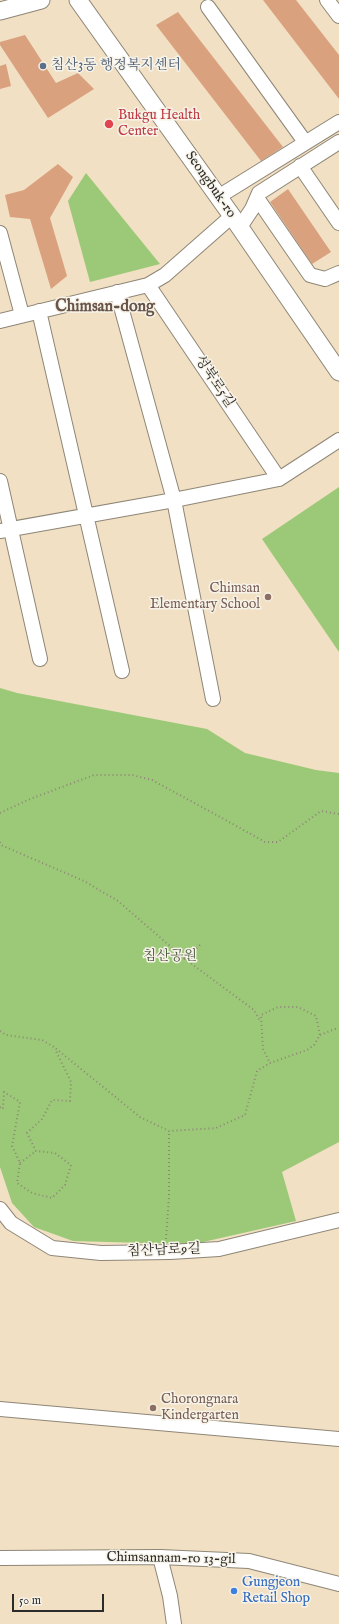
<!DOCTYPE html>
<meta charset="utf-8">
<style>
body{margin:0}
#map{position:relative;width:339px;height:1624px;overflow:hidden;background:#f1e0c3;font-family:"IM FELL English",serif}
canvas{display:block}
.scale{position:absolute;left:12px;top:1594px;width:92px;height:18px;box-sizing:border-box;border:2px solid #2b2b2b;border-top:0;padding-left:5px;font-size:12px;line-height:14px;white-space:nowrap;color:#2b2b2b;-webkit-text-stroke:3px #f7f3e8;paint-order:stroke}
</style>
<div id="map">
<canvas width="339" height="1624"></canvas>
<div class="scale">50 m</div>
</div>
<script>
const g = document.querySelector('canvas').getContext('2d');
g.lineJoin = 'round';
function fillPath(path, color) { g.fillStyle = color; g.fill(path, 'evenodd'); }
const shape = rows => new Path2D(rows.map(r => 'M' + r).join(''));
function trace(path, color, width, dash) { g.strokeStyle = color; g.lineWidth = width; g.lineCap = dash ? 'butt' : 'round'; g.setLineDash(dash || []); g.stroke(path); }
function write(font, color, halo, rows, align = 'center') {
  g.font = font + ' "IM FELL English","Noto Serif KR",serif'; g.lineWidth = 3; g.setLineDash([]); g.textBaseline = 'middle'; g.strokeStyle = halo; g.fillStyle = color; for (const [text, x, y, turn = 0] of rows) {
    g.save(); g.translate(x, y); g.rotate((+turn || 0) * Math.PI / 180); g.textAlign = isNaN(turn) ? turn : align; if (halo) g.strokeText(text, 0, 0); g.fillText(text, 0, 0); g.restore();
  }
}
const green = shape([
 [86,173,160,264,90,282,68,201],
 [339,487,339,652,262,539],
 [0,688,17,693,207,729,245,753,316,770,339,773,339,1142,282,1172,296,1221,203,1242,179,1244,73,1241,34,1227,12,1203,0,1167]
]);
const building = shape([
 [263,0,296,0,339,55,339,99],
 [178,12,283,147,261,161,156,25],
 [25,35,56,83,78,73,94,89,48,118,0,45,0,42],
 [6,64,11,86,0,89,0,66],
 [58,164,73,177,50,218,67,276,51,289,30,219,10,217,5,195,24,190],
 [288,189,331,252,312,264,270,202]
]);
const path = shape([
 [0,813,30,799,94,775,132,775,152,780,222,818,265,842,278,842,321,811,339,814],
 [0,842,1,845,84,881,118,901,185,959],
 [200,945,185,959,254,1010,260,1021],
 [0,1031,6,1035,42,1040,54,1047,140,1117,169,1131,216,1128,245,1115,257,1071,270,1063,307,1050,314,1045,320,1035,316,1016,298,1007,278,1007,261,1015,263,1049,270,1063],
 [320,1035,335,1029,339,1029],
 [0,1107,3,1109,4,1092,20,1102,12,1146,20,1163,17,1183,32,1193,52,1198,65,1185,71,1165,55,1153,36,1151,27,1133,42,1119,52,1100,70,1101,71,1082,55,1049],
 [20,1163,36,1151],
 [166,1239,169,1196,169,1131]
]);
const minor = shape([
 [327,0,339,16],
 [208,7,305,142],
 [300,166,339,223],
 [218,197,339,122],
 [257,198,310,275,325,279,339,273],
 [240,227,252,209,259,193,339,142],
 [0,233,22,315],
 [148,285,279,479],
 [117,292,174,500,213,699],
 [39,311,122,671],
 [0,321,148,285,165,275,232,216],
 [0,481,40,659],
 [0,531,174,500,279,479,339,440],
 [0,1209,11,1223,52,1248,101,1253,170,1252,219,1249,339,1220],
 [0,1409,339,1439],
 [160,1557,170,1596,174,1624],
 [0,1558,160,1557,249,1561,339,1584]
]);
const major = shape([
 [78,0,232,216,339,372],
 [0,11,41,0]
]);
const markers = [
 [43,66,4,"#5c6f8a"],
 [109,124,5,"#e0444e"],
 [268,597,4,"#8d6e63"],
 [153,1408,4,"#8d6e63"],
 [234,1591,4,"#3f7fe0"]
];
const serviceNames = [
 ["침산3동 행정복지센터",51,66]
];
const healthNames = [
 ["Bukgu Health",118,116],
 ["Center",118,132]
];
const streetNames = [
 ["Seongbuk-ro",210,185,55],
 ["성북로5길",214,382,56],
 ["침산남로9길",164,1251,-2],
 ["Chimsannam-ro 13-gil",171,1559,1]
];
const educationNames = [
 ["Chimsan",260,589],
 ["Elementary School",260,605],
 ["Chorongnara",161,1400,"left"],
 ["Kindergarten",161,1416,"left"]
];
const parkNames = [
 ["침산공원",170,957]
];
const shopNames = [
 ["Gungjeon",242,1583],
 ["Retail Shop",242,1599]
];
const quarterNames = [
 ["Chimsan-dong",105,308]
];
fillPath(green, '#9cc977');
fillPath(building, '#daa17e');
trace(minor, '#8e8677', 16);
trace(major, '#8e8677', 19);
trace(path, '#8e8677', 2, [1, 3]);
trace(minor, '#fff', 14);
trace(major, '#fff', 17);
for (const [x, y, r, color] of markers) { const dot = new Path2D(); dot.arc(x, y, r, 0, 2 * Math.PI); g.fillStyle = color; g.fill(dot); trace(dot, '#f7f3e8', 1.5); }
write('14px', '#4e5e75', '#f7f3e8', serviceNames, 'left');
write('14px', '#be3a42', '#f7f3e8', healthNames, 'left');
write('14px', '#2b2b2b', '#f7f3e8', streetNames);
write('14px', '#785e54', '#f7f3e8', educationNames, 'right');
write('14px', '#4d5a42', '#f7f3e8', parkNames);
write('14px', '#366cbe', '#f7f3e8', shopNames, 'left');
write('bold 16px', '#685448', '#f7f3e8', quarterNames);
</script>
